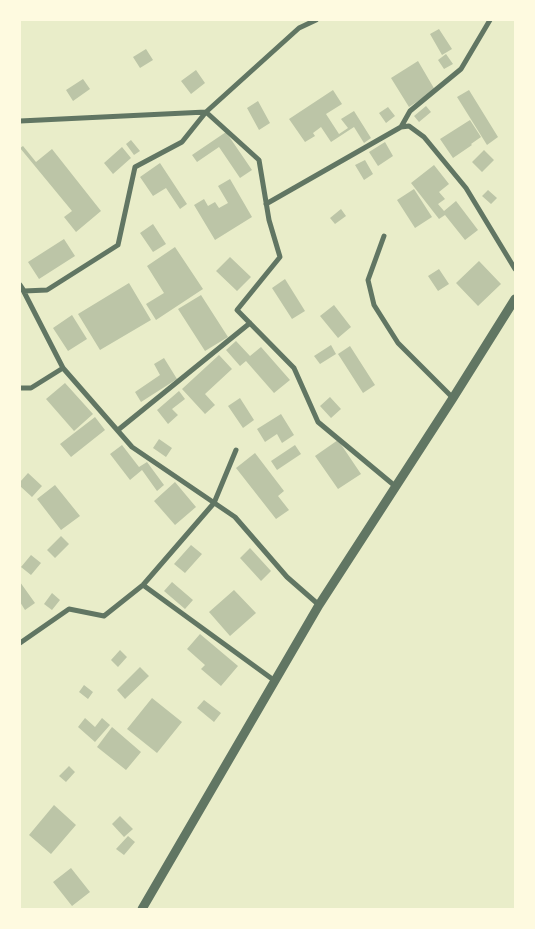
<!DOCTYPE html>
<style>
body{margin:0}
#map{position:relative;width:535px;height:929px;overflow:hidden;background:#e9edc9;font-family:"DejaVu Sans",sans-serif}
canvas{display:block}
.frame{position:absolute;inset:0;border:21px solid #fefae0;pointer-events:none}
</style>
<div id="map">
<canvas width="535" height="929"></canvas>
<div class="frame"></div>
</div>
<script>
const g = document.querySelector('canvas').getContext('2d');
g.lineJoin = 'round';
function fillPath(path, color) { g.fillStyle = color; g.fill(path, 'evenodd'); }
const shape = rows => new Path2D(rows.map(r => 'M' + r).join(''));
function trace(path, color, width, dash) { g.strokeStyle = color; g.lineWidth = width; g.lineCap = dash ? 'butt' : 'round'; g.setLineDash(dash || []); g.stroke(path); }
const building = shape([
 [439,29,452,49,442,55,430,34],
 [146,49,153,60,140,68,133,57],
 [446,54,453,64,444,69,438,60],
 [418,61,435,90,409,107,391,78],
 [196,70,205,83,191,94,181,81],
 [83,79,90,89,73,101,66,90],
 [333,90,342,104,326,114,339,134,348,128,341,119,354,111,371,138,364,143,354,127,331,142,321,127,313,133,315,136,305,142,289,119],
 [469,90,498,137,487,145,457,97],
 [258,101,270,123,259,130,247,108],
 [426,106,431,112,419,122,414,116],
 [388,107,395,116,386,123,379,113],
 [470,120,481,137,471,144,472,145,453,158,440,139],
 [226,132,252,170,240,178,219,147,197,162,192,155],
 [131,140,140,151,134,155,126,144],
 [385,142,393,156,378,166,369,152],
 [23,146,36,162,52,149,101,211,76,232,64,217,72,211,20,148],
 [122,147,131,158,113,174,104,163],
 [484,150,494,160,482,172,472,162],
 [365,160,373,174,364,180,355,165],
 [160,163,187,204,180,209,166,188,153,196,140,177],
 [434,165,449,184,439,192,445,199,438,204,444,211,456,201,478,230,465,240,445,215,439,219,411,183],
 [230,179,252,217,215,240,194,205,204,199,208,206,215,202,219,208,228,203,218,186],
 [414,189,432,217,415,228,397,200],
 [488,190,497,198,491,204,482,196],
 [341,209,346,216,335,224,330,218],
 [153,224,166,244,153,252,140,233],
 [64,239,75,256,39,279,28,262],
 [175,247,203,289,156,320,146,304,164,293,147,266],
 [230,257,251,277,237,291,216,271],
 [479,261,501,284,478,306,456,283],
 [439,269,449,284,438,291,428,276],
 [285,279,305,311,292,319,272,288],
 [129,283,151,320,100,350,78,314],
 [201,295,228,337,205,351,178,309],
 [334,305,351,327,338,338,320,316],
 [72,315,87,339,68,351,53,328],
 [236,341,250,356,261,347,290,380,274,393,246,361,240,366,226,350],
 [331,345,336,354,320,364,314,356],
 [350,346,375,385,363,393,338,354],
 [219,355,232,369,205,394,215,405,205,414,182,389],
 [164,358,177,379,141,402,135,392,160,375,154,364],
 [65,383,93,414,74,431,46,399],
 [179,391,185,399,172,409,178,415,168,424,157,410],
 [330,397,341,409,331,418,320,406],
 [240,398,254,420,243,428,228,406],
 [281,414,294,435,282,443,277,434,265,442,257,429],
 [95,417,105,430,71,457,60,444],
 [159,439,172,448,166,457,153,448],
 [338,440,361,474,338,489,315,456],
 [122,445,139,467,147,462,164,485,157,491,142,470,130,480,110,454],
 [295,445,301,454,277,470,271,461],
 [255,453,284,491,278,496,289,510,276,519,236,468],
 [28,473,42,486,32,497,20,486,20,482],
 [175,482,196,507,175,525,154,501],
 [55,485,80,516,61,530,37,499],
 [61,536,69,544,55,558,47,550],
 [191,545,202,554,185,573,174,564],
 [250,548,271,571,261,581,240,558],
 [31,555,41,563,31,575,21,567],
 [20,582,35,603,25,610,20,602],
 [172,582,193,600,185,609,164,591],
 [234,590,256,613,230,636,209,612],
 [52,593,60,600,52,610,44,604],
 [200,634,238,666,221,686,201,669,205,665,187,649],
 [120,650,127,657,118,667,111,660],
 [140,667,149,676,125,699,117,690],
 [84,685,93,692,88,699,79,692],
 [152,698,182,722,157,753,127,729],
 [204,700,221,713,214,722,197,708],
 [85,718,95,727,102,718,110,725,95,742,78,727],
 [112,727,141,752,126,770,97,747],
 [69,766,75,772,66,782,59,776],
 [54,805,76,825,51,854,29,835],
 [120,816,133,829,124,837,112,824],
 [128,836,135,842,124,855,116,849],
 [71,868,90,892,72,906,53,882]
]);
const minor = shape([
 [20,121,206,112,299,28,316,20],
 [401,127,409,126,424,137,466,188,515,269],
 [266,204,401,127,410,111,461,69,490,20],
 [384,236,368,280,374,305,398,343,453,398],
 [20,285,24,291,47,290,118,245,135,167,182,142,206,112,259,160,269,220,280,257,237,310,294,368,318,422,395,486],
 [23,290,63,368,132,447,235,517,287,577,319,605],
 [20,388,31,388,63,368],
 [118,430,250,323],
 [143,585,275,681],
 [20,643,69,609,104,616,143,585,214,503,236,450]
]);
const tertiary = shape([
 [142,909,319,605,453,398,515,299]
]);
fillPath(building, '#bcc5a7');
trace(minor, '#617663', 5);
trace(tertiary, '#617663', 9);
</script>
